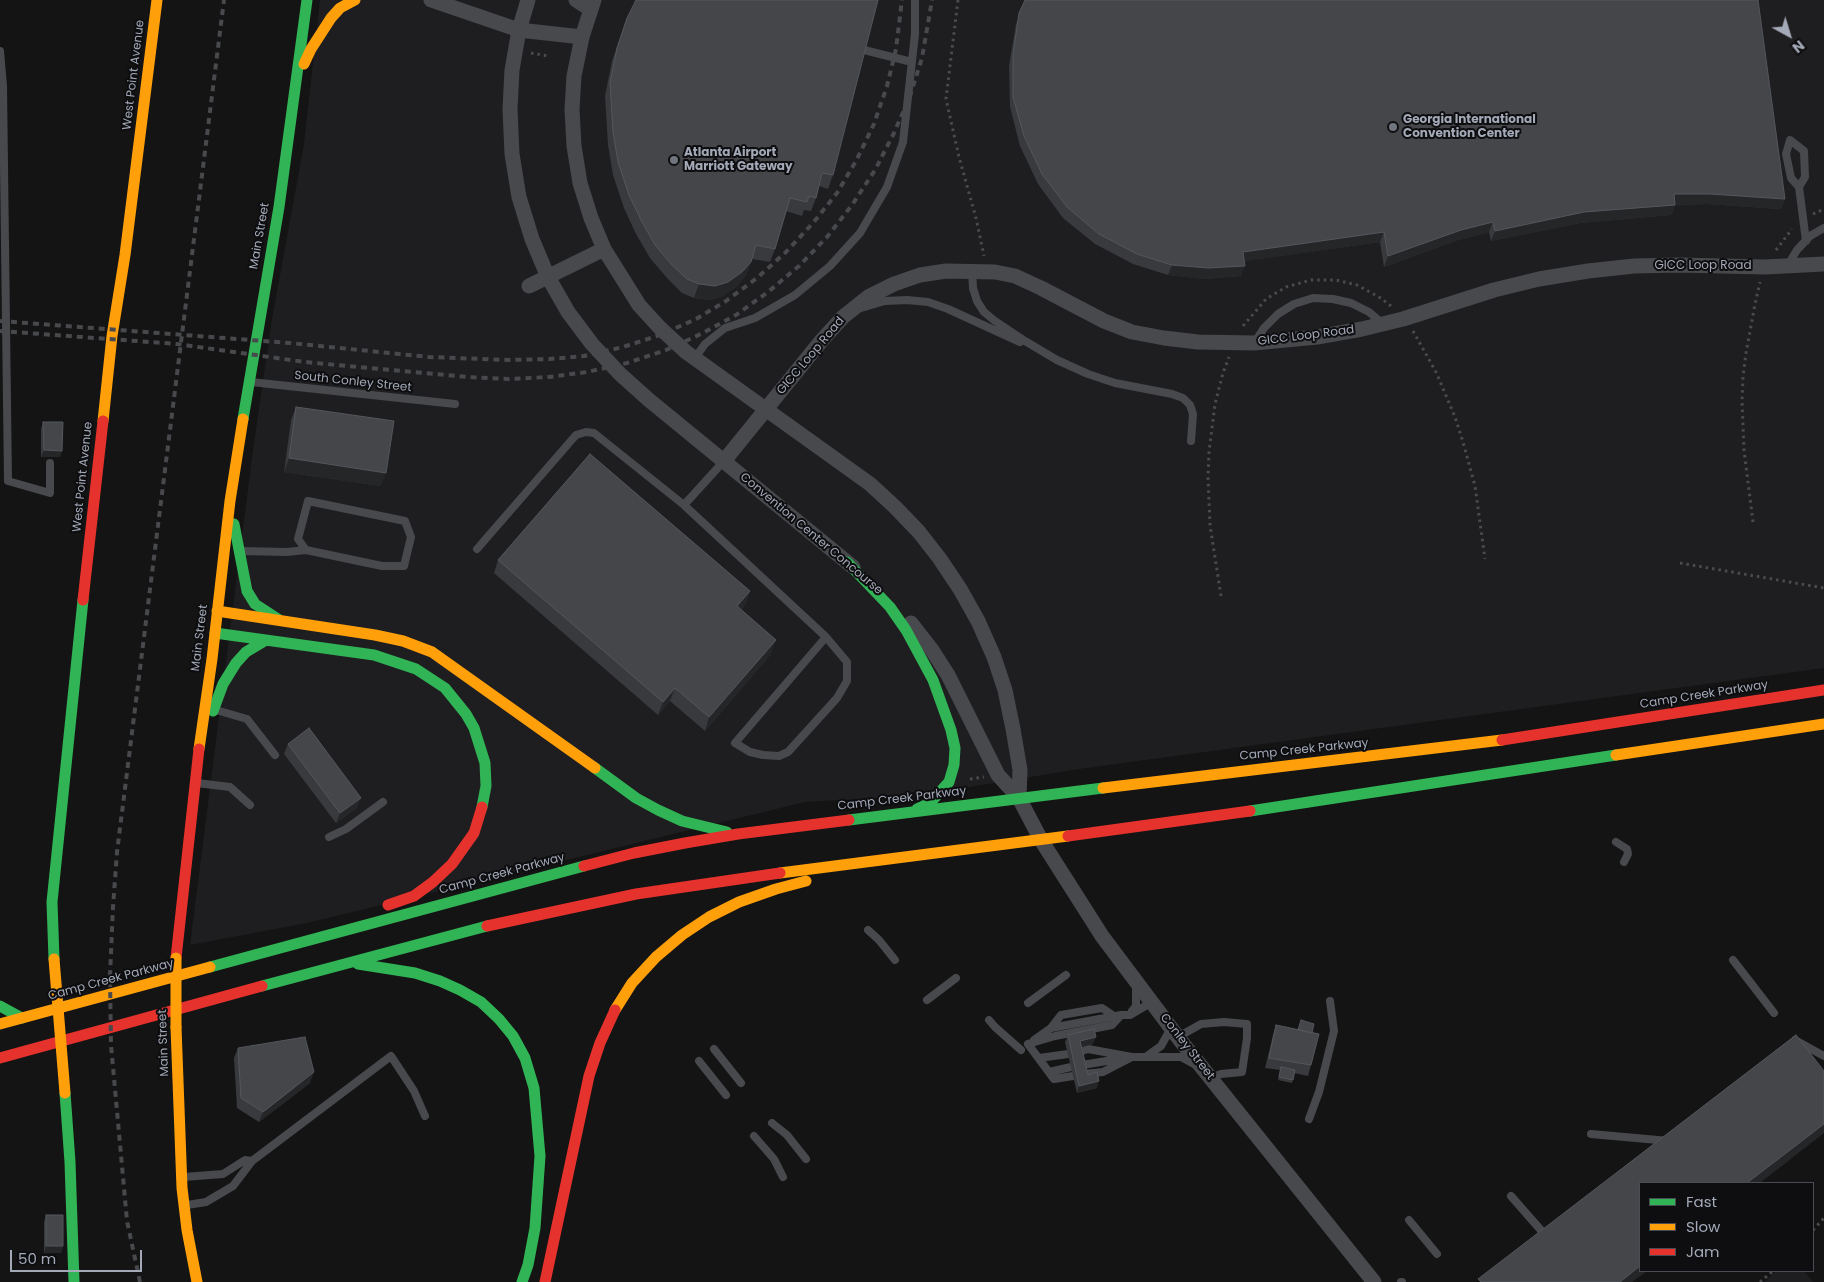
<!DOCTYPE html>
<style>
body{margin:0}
#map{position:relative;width:1824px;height:1282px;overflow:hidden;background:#141414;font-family:Poppins,sans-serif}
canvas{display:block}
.legend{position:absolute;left:1639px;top:1182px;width:175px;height:90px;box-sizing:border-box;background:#0e0e10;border:1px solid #4a4c53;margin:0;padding:6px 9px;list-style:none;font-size:15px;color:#a3a9b7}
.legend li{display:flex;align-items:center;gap:10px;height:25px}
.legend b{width:25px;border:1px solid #4a4c53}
.north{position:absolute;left:1764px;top:10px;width:50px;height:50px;-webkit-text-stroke:4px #0e0e10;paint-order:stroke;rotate:141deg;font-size:14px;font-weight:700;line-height:20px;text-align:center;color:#a3a9b7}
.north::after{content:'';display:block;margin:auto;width:18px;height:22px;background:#a3a9b7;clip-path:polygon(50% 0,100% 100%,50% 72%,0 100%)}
.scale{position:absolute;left:10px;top:1250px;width:132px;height:22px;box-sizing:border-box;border:2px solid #a3a9b7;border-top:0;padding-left:6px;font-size:15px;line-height:18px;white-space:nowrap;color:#a3a9b7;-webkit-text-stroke:4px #0e0e10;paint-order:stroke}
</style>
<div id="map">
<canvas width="1824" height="1282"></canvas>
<ul class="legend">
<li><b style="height:6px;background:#30b455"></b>Fast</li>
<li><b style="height:6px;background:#ff9f0a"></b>Slow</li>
<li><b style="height:6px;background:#e5322d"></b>Jam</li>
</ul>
<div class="north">N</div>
<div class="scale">50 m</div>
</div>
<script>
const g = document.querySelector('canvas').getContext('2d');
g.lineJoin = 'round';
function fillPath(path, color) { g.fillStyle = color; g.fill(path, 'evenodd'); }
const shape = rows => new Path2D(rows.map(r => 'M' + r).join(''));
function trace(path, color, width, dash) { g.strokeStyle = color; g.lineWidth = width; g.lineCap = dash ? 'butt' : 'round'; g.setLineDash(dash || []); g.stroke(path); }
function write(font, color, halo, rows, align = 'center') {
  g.font = font + ' Poppins,sans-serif'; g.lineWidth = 4; g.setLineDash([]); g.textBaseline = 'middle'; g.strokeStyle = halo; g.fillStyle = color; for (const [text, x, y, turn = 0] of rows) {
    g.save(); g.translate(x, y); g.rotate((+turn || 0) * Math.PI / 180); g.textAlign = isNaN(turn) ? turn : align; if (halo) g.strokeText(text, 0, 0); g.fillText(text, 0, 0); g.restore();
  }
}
const built = shape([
 [320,0,1824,0,1824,668,1079,769,915,796,805,802,307,923,190,945,253,450,272,319,304,144],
 [1776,1271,1804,1271,1813,1282,1765,1282]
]);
const path = shape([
 [958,0,946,99,959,157,976,218,984,256],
 [531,53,548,56],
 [1813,214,1824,209],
 [1776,250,1792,229],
 [1243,326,1266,299,1286,287,1311,280,1336,280,1357,285,1379,297,1391,306],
 [1413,331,1436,372,1455,417,1463,442,1475,486,1485,559],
 [1753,522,1744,450,1742,401,1743,377,1746,353,1755,304,1760,282],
 [1680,563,1824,588],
 [1221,596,1210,525,1208,477,1209,452,1215,404,1223,373,1229,357],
 [970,779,984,777],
 [1813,1230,1824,1218],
 [1760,1282,1773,1271]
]);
const lane = shape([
 [864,50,912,62],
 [0,51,3,86,8,481,50,493,50,463],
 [1799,187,1791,178,1786,154,1790,140,1804,151,1805,177,1799,187,1806,241],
 [1788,265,1797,250,1810,236,1824,228],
 [972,270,973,288,977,301,984,312,995,321,1025,341,1057,360,1088,374,1115,383,1172,394,1183,398,1190,405,1193,414,1191,441],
 [861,308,885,301,907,300,928,302,948,309,1020,342],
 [1255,342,1264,328,1278,314,1294,304,1313,298,1333,299,1351,303,1369,312,1383,324],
 [695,358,705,344,725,328,755,318,795,295,830,266,860,233,887,187,903,142,915,34,915,0],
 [251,382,455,404],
 [724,461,684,505,826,637,847,662,847,681,837,698,788,752,779,756,763,755,750,752,735,743,826,637],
 [308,501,405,521,411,537,404,566,382,566,306,550,298,539,308,501],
 [477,549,576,435,586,432,594,433,684,505],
 [241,551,287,552,306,550],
 [216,710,247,719,275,755],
 [197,783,230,787,250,805],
 [329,837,346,829,383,802],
 [1616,842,1627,849,1628,854,1624,862],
 [868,930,879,940,895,960],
 [1733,960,1774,1013],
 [927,1000,956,978],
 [1028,1003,1066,975],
 [1132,1011,1136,1006,1136,987],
 [989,1020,995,1027,1021,1050],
 [1051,1028,1061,1015,1102,1008,1114,1016],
 [1178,1037,1201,1024,1224,1022,1247,1024,1247,1038,1242,1072,1221,1074,1210,1078],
 [1034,1040,1051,1028,1121,1015],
 [1795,1040,1824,1056],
 [1028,1044,1055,1036,1112,1025,1121,1015,1130,1015,1152,1002],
 [1028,1044,1054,1079,1073,1076],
 [714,1049,741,1083],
 [1079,1052,1088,1049,1132,1057],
 [1147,1056,1161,1046,1171,1028],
 [1039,1058,1068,1054],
 [699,1061,726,1095],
 [1082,1065,1125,1058],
 [1049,1072,1071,1067],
 [1084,1074,1103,1072,1132,1057,1181,1057,1194,1064],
 [1309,1119,1319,1092,1334,1031,1330,1001],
 [772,1123,787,1135,806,1159],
 [1591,1134,1669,1141],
 [754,1136,774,1159,783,1177],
 [184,1177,223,1174,245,1160,252,1161],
 [1511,1196,1546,1236],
 [187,1205,206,1202,233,1186,252,1161,391,1056,414,1091,425,1116],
 [1409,1220,1437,1254],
 [1401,1282,1402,1282]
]);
const street = shape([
 [431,0,519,30,582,37],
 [528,0,519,30,512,70,510,109,512,154,519,197,532,239,548,277,568,312,592,344,620,374,649,400,853,567],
 [576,0,590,9],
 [594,0,582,37,574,76,572,109,574,146,580,183,591,218,604,249,639,305,660,328,686,352,870,484,895,507,919,532,940,559,960,589,978,621,994,657,1005,690,1013,729,1020,770,1019,798],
 [529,286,604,249],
 [724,461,822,340,843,317,868,297,894,284,920,275,946,271,995,272,1015,276,1041,288,1104,321,1132,332,1164,338,1198,342,1254,343,1317,337,1362,329,1403,319,1494,290,1539,279,1588,271,1634,266,1679,265,1765,267,1824,264],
 [911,623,932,650,948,675,998,775,1019,798,1041,840,1102,936,1180,1040,1374,1282]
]);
const fast = shape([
 [243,419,279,207,307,0],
 [234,524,247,591,255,604,278,619],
 [847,562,890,607,906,630,933,680,951,730,955,748,954,765,949,782,930,803,917,809],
 [215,633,374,655,416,669,445,688,466,714,474,728,485,763,486,786,482,807],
 [213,711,223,684,236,663,246,652,266,640],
 [595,768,636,798,658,810,682,821,727,832],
 [1250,811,1616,755],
 [849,820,1103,788],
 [54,959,52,902,83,600],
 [358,964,415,973,440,981,460,990,481,1002,499,1019,513,1036,525,1058,534,1088,540,1156,535,1228,528,1265,522,1282],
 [210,967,584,866],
 [262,986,487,926],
 [0,1006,22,1018],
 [65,1093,70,1162,74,1282]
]);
const slow = shape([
 [304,64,311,49,331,18,340,8,355,0],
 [103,421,112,336,125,255,157,0],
 [217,611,375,635,403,641,432,652,595,768],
 [199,749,212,659,230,501,243,419],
 [1616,755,1824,724],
 [1103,788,1502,740],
 [780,873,1068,836],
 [615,1010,632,983,656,957,682,935,709,917,739,902,776,889,806,881],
 [0,1024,210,967],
 [176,1027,182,1188,187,1230,197,1282]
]);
const jam = shape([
 [83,600,103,421],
 [1502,740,1824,690],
 [1068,836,1250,811],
 [584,866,634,853,685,843,738,834,849,820],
 [388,905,414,896,433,882,452,864,474,833,482,807],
 [487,926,636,894,780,873],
 [176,958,199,749],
 [0,1058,262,986],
 [545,1282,589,1076,600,1043,615,1010]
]);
const rail = shape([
 [0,321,290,343,429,357,509,360,550,359,584,356,623,347,660,335,696,319,726,301,757,278,786,252,813,223,837,193,856,161,874,124,887,86,896,49,902,0],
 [0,331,177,344,305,362,468,377,509,379,549,377,587,372,627,363,666,350,701,334,736,315,768,292,799,266,827,237,852,205,875,170,894,133,910,96,922,58,932,0],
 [140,1282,127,1221,111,1045,110,976,113,907,117,852,224,0]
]);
const slowBridge = shape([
 [176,958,176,1027],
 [54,959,65,1093]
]);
const wall = shape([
 [1025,0,1785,199,1781,209,1707,204,1675,205,1671,215,1580,223,1491,241,1489,232,1458,240,1384,267,1380,242,1244,261,1241,276,1204,279,1168,275,1133,264,1095,244,1063,218,1038,184,1020,146,1010,107,1009,66,1016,24],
 [627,18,833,175,828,189,819,186,816,198,811,211,804,210,802,216,786,211,775,249,770,262,752,259,746,275,737,286,723,296,710,300,694,298,682,293,667,278,650,258,636,234,624,208,613,175,608,145,605,96,612,61],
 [296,407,381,486,284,472,291,420],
 [43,422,60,457,41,457,41,429],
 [498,560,750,591,745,605,741,610,771,654,705,731,670,701,658,715,494,573],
 [288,744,357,808,336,823,284,754],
 [1276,1025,1312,1033,1311,1065,1308,1076,1294,1073,1292,1083,1278,1080,1280,1070,1265,1068,1273,1035],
 [1068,1035,1093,1044,1082,1047,1088,1075,1097,1088,1077,1093,1065,1042],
 [238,1048,310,1083,259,1122,237,1108,234,1058],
 [46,1215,63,1246,61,1253,44,1253,44,1222]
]);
const shadedWall = shape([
 [1674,194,1710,194,1785,199,1781,209,1707,204,1670,205],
 [1675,205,1671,215,1580,223,1491,241,1495,231,1584,212],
 [1493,222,1489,232,1458,240,1384,267,1388,256,1461,230],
 [1384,232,1380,242,1239,262,1243,252],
 [751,262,746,275,737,286,723,296,710,300,694,298,699,284],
 [1172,265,1245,266,1241,276,1204,279,1168,275],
 [44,450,62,451,60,457,41,457],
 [289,458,386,473,381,486,284,472],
 [750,591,745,605,732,620,737,606],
 [776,640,771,654,705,731,709,717],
 [675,688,670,701,658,715,663,702],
 [361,798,357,808,336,823,340,813],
 [1096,1037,1093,1044,1078,1048,1080,1041],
 [314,1072,310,1083,259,1122,263,1112],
 [1099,1081,1097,1088,1077,1093,1079,1086],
 [1824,1124,1824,1133,1760,1183,1747,1183],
 [46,1246,63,1246,61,1253,44,1253],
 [1640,1266,1640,1271,1647,1271,1632,1282,1620,1282]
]);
const building = shape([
 [636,0,878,0,833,175,822,173,816,198,809,196,807,202,790,198,775,249,756,245,751,262,742,272,728,282,715,286,699,284,687,279,672,265,655,245,641,220,629,195,618,162,613,132,610,83,617,48,627,18,636,0],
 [1025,0,1758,0,1785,199,1710,194,1674,194,1675,205,1584,212,1495,231,1493,222,1461,230,1388,256,1384,232,1243,252,1245,266,1208,268,1172,265,1137,254,1099,234,1067,207,1042,174,1024,136,1013,97,1013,55,1019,13,1025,0],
 [296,407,394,421,386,473,289,458,296,407],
 [43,422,63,422,62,451,44,450,43,422],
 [590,454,750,591,737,606,776,640,709,717,675,688,663,702,498,560,590,454],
 [309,728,361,798,340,813,288,744,309,728],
 [1301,1020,1314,1024,1312,1033,1298,1030,1301,1020],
 [1276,1025,1319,1034,1311,1065,1269,1058,1276,1025],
 [1094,1029,1096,1037,1080,1041,1088,1075,1097,1072,1099,1081,1079,1086,1068,1035,1094,1029],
 [1796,1035,1824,1071,1824,1124,1747,1183,1640,1183,1640,1266,1620,1282,1481,1282,1478,1279,1796,1035],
 [305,1037,314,1072,263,1112,241,1098,238,1048,305,1037],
 [1281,1067,1295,1070,1293,1080,1279,1077,1281,1067],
 [46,1215,63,1215,63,1246,46,1246,46,1215]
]);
const markers = [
 [1393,127,5,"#71757e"],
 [674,160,5,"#71757e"]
];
const streetNames = [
 ["West Point Avenue",134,75,-83],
 ["Main Street",260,236,-80],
 ["GICC Loop Road",1703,266],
 ["GICC Loop Road",1306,336,-7],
 ["GICC Loop Road",811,356,-50],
 ["South Conley Street",353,382,6],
 ["West Point Avenue",83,477,-84],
 ["Convention Center Concourse",811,534,40],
 ["Main Street",200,638,-83],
 ["Camp Creek Parkway",1704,695,-9],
 ["Camp Creek Parkway",1304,750,-6],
 ["Camp Creek Parkway",902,799,-7],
 ["Camp Creek Parkway",502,874,-15],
 ["Camp Creek Parkway",111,980,-15],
 ["Main Street",164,1043,-92],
 ["Conley Street",1187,1047,52]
];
const poiNames = [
 ["Georgia International",1403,120],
 ["Convention Center",1403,134],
 ["Atlanta Airport",684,153],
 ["Marriott Gateway",684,167]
];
fillPath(built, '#1e1e20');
trace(path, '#494b4e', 3, [2.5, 4]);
trace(lane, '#47494d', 8);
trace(street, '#47494d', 15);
trace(fast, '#30b455', 11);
trace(slow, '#ff9f0a', 11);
trace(jam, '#e5322d', 11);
trace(rail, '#47494c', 4, [6, 5]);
trace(slowBridge, '#ff9f0a', 11);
fillPath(wall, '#393a3d');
fillPath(shadedWall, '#252627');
fillPath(building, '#44464a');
trace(building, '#53565b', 1);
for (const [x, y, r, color] of markers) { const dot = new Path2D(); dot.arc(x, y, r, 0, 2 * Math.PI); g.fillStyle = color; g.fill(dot); trace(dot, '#0e0e10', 2); }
write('12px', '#a3a9b7', '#0e0e10', streetNames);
write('bold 12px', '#a3a9b7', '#0e0e10', poiNames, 'left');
</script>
